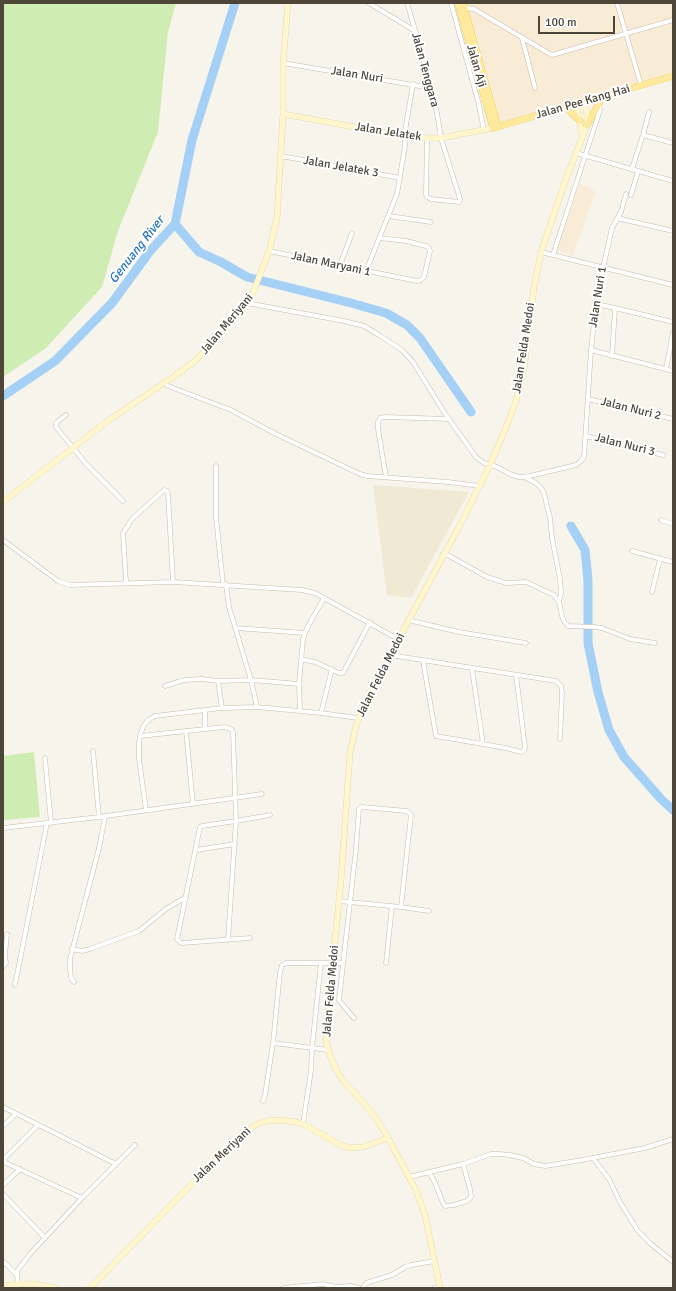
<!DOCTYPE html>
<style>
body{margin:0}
#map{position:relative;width:676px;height:1291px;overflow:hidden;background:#f7f4eb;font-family:Signika,sans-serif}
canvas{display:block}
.frame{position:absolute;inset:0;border:4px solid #4c4538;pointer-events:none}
.scale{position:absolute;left:538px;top:16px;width:77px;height:18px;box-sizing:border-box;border:2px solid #4c4538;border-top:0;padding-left:5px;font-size:12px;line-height:14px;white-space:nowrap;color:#4c4538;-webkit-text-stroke:3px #fff;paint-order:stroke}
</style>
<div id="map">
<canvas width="676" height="1291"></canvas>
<div class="frame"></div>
<div class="scale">100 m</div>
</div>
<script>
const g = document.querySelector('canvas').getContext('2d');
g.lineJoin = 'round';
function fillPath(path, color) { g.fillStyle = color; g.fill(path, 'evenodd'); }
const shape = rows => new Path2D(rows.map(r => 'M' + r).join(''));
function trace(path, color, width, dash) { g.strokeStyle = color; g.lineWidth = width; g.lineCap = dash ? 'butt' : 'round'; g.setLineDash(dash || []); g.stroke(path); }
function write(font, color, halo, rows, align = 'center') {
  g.font = font + ' Signika,sans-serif'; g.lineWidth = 4; g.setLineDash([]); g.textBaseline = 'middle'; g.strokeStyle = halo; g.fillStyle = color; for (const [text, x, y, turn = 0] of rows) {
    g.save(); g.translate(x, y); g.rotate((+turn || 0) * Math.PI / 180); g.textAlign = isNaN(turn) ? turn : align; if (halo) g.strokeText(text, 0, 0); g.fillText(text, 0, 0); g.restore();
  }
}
const commercial = shape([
 [467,3,673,3,673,72,501,122],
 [580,184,596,190,573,256,557,250]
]);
const education = shape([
 [373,485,469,492,411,598,387,595]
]);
const green = shape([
 [3,3,176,3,168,32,158,132,118,231,102,287,46,348,3,377],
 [34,752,40,817,3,820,3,756]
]);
const river = shape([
 [175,224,199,252,221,262,247,277,351,303,386,313,407,325,420,338,471,412],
 [3,396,55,361,112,303,150,251,175,224,192,140,235,3],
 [571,526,585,550,588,580,588,643,598,692,609,730,624,757,661,799,673,810]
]);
const street = shape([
 [369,3,415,31],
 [407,3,418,40,437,113,441,138,460,199,459,202,431,199,427,197,426,194,427,138],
 [451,3,478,101,484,130],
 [617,3,641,85],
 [462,8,467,8,474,9,550,54,552,55,673,20],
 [522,38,535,88],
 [283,63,431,88],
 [643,135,673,143],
 [576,153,673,181],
 [281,156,400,178],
 [632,169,643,135,649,112],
 [626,194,621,212,612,228,603,268,596,304,591,350,673,371],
 [631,195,638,171],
 [389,216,431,222],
 [617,218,673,231],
 [269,251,417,281,421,280,424,277,430,251,429,248,426,246,406,241,379,238],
 [541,252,673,285],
 [553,255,600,110,599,104],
 [340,265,352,233],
 [366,271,397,194,405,146,405,131,413,84],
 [247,303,344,321,364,326,379,335,402,350,413,362,444,412,476,457,484,463,497,467,512,475,519,477,530,476,576,465,581,461,584,457,591,350],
 [596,304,615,308,673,322],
 [612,356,615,308],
 [666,369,673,333],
 [164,383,168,386,231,410,276,434,360,474,367,476,448,482,480,486],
 [588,399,673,419],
 [66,415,57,422,56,424,56,427,87,465,123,501],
 [586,436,663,455],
 [216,466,216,517,223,584],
 [386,477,378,429,378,422,380,418,385,417,449,419],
 [524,477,536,483,541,488,544,493,550,518,552,538,560,579,561,593,559,602],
 [661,520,673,524],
 [3,540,58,581,70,585,173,582,302,590,315,593,324,598,398,639],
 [632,551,673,562],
 [444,553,487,577,506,583,526,582,554,595,559,602,562,616,564,621,568,626,595,627,602,628,630,639,655,643],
 [126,582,123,533,132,519,164,490,167,491,168,494,173,582],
 [226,584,229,607,251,680,257,707],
 [652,592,660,559],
 [408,620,459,632,526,643],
 [235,628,305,633],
 [390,655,556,681,561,686,562,692,560,739],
 [301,659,315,662,339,673,343,673,370,622],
 [423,661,436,736,506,748,521,752,524,751,525,747,516,675],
 [472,669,483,744],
 [218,681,222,708],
 [165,686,184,680,202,679,218,681,251,680,299,684],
 [205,710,205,729],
 [300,711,299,684,303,639,307,628,324,598],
 [321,713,332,669],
 [186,731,193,804],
 [140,736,224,727,231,729,233,732,236,821,228,940],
 [93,751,99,817],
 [45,758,51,823],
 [146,810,139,759,139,743,140,736,143,727,148,720,155,716,222,708,257,707,321,713,358,718],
 [3,828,99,817,262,794],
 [196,850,235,844],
 [339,901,401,907,429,911],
 [250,938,182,943,180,942,177,939,200,827,202,826,236,821,270,815],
 [72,949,82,951,90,949,139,931,166,909,186,897],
 [386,963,392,906],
 [3,967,6,963,5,955,7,934],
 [74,982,71,978,70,968,70,959,99,848,105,817],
 [15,985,47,823],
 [354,1018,341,1003,339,1000,356,849,359,809,362,807,407,811,411,815,401,907],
 [273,1043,328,1050],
 [263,1101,265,1095,273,1043,280,972,282,965,286,963,343,963],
 [3,1107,116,1164],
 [303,1124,311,1070,312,1048,321,963],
 [38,1125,5,1158,4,1161,6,1163,82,1198],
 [3,1126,16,1114],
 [593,1158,609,1179,620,1202,638,1231,651,1244,673,1262],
 [429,1172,435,1183,443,1203,445,1206,454,1205,467,1201,471,1197,470,1189,463,1164],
 [409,1177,463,1164,491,1154,499,1154,510,1155,523,1158,534,1164,545,1166,582,1160,645,1148,673,1139],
 [3,1185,20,1169],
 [3,1194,45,1238],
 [3,1261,17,1275],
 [18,1284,17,1275,17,1271,30,1254,82,1198,135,1145],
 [283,1288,323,1284,336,1287,350,1286,359,1288],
 [363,1288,366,1283,392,1275,405,1267,411,1265,435,1261],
 [434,1288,440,1288]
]);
const secondary = shape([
 [576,104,582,135],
 [283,114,405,136,427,138,441,138,493,128],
 [3,502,109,420,176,375,195,361,230,323,247,303,253,293,269,251,277,218,283,114,283,63,288,3],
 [3,1286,18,1284,35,1284,56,1288],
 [90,1288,217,1158,255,1125,266,1121,279,1120,295,1122,303,1124,340,1145,351,1148,363,1147,388,1138],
 [440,1288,425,1215,416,1190,388,1138,375,1117,363,1102,345,1083,338,1073,331,1058,326,1042,328,1011,341,880,350,753,356,726,365,702,380,672,390,655,460,525,490,465,509,420,516,401,524,369,534,287,541,252,566,179,587,125,587,114,584,102]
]);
const primary = shape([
 [458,3,493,128,673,76],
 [463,3,498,127],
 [566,107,580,121],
 [587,125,603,96]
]);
const streetNames = [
 ["Jalan Aji",476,66,74],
 ["Jalan Tenggara",425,70,75],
 ["Jalan Nuri",357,75,9],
 ["Jalan Pee Kang Hai",583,102,-16],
 ["Jalan Jelatek",388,132,9],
 ["Jalan Jelatek 3",341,167,10],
 ["Jalan Maryani 1",331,264,12],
 ["Jalan Nuri 1",598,297,-81],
 ["Jalan Meriyani",227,324,-50],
 ["Jalan Felda Medoi",524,348,-81],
 ["Jalan Nuri 2",631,409,14],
 ["Jalan Nuri 3",625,445,14],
 ["Jalan Felda Medoi",381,675,-63],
 ["Jalan Felda Medoi",331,991,-85],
 ["Jalan Meriyani",222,1155,-43]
];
const waterNames = [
 ["Genuang River",137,250,-52]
];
fillPath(commercial, '#f9ecd6');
fillPath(education, '#f0ead5');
fillPath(green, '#cfedb2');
trace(river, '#a5d0f6', 9);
trace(street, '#c3bdad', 5);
trace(secondary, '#dacc98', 6);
trace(primary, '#edcc63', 7);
trace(street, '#fff', 4);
trace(secondary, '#fff6cd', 5.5);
trace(primary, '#ffe99c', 6);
write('12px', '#4c4538', '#fff', streetNames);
write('italic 13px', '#2777c2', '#fff', waterNames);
</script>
